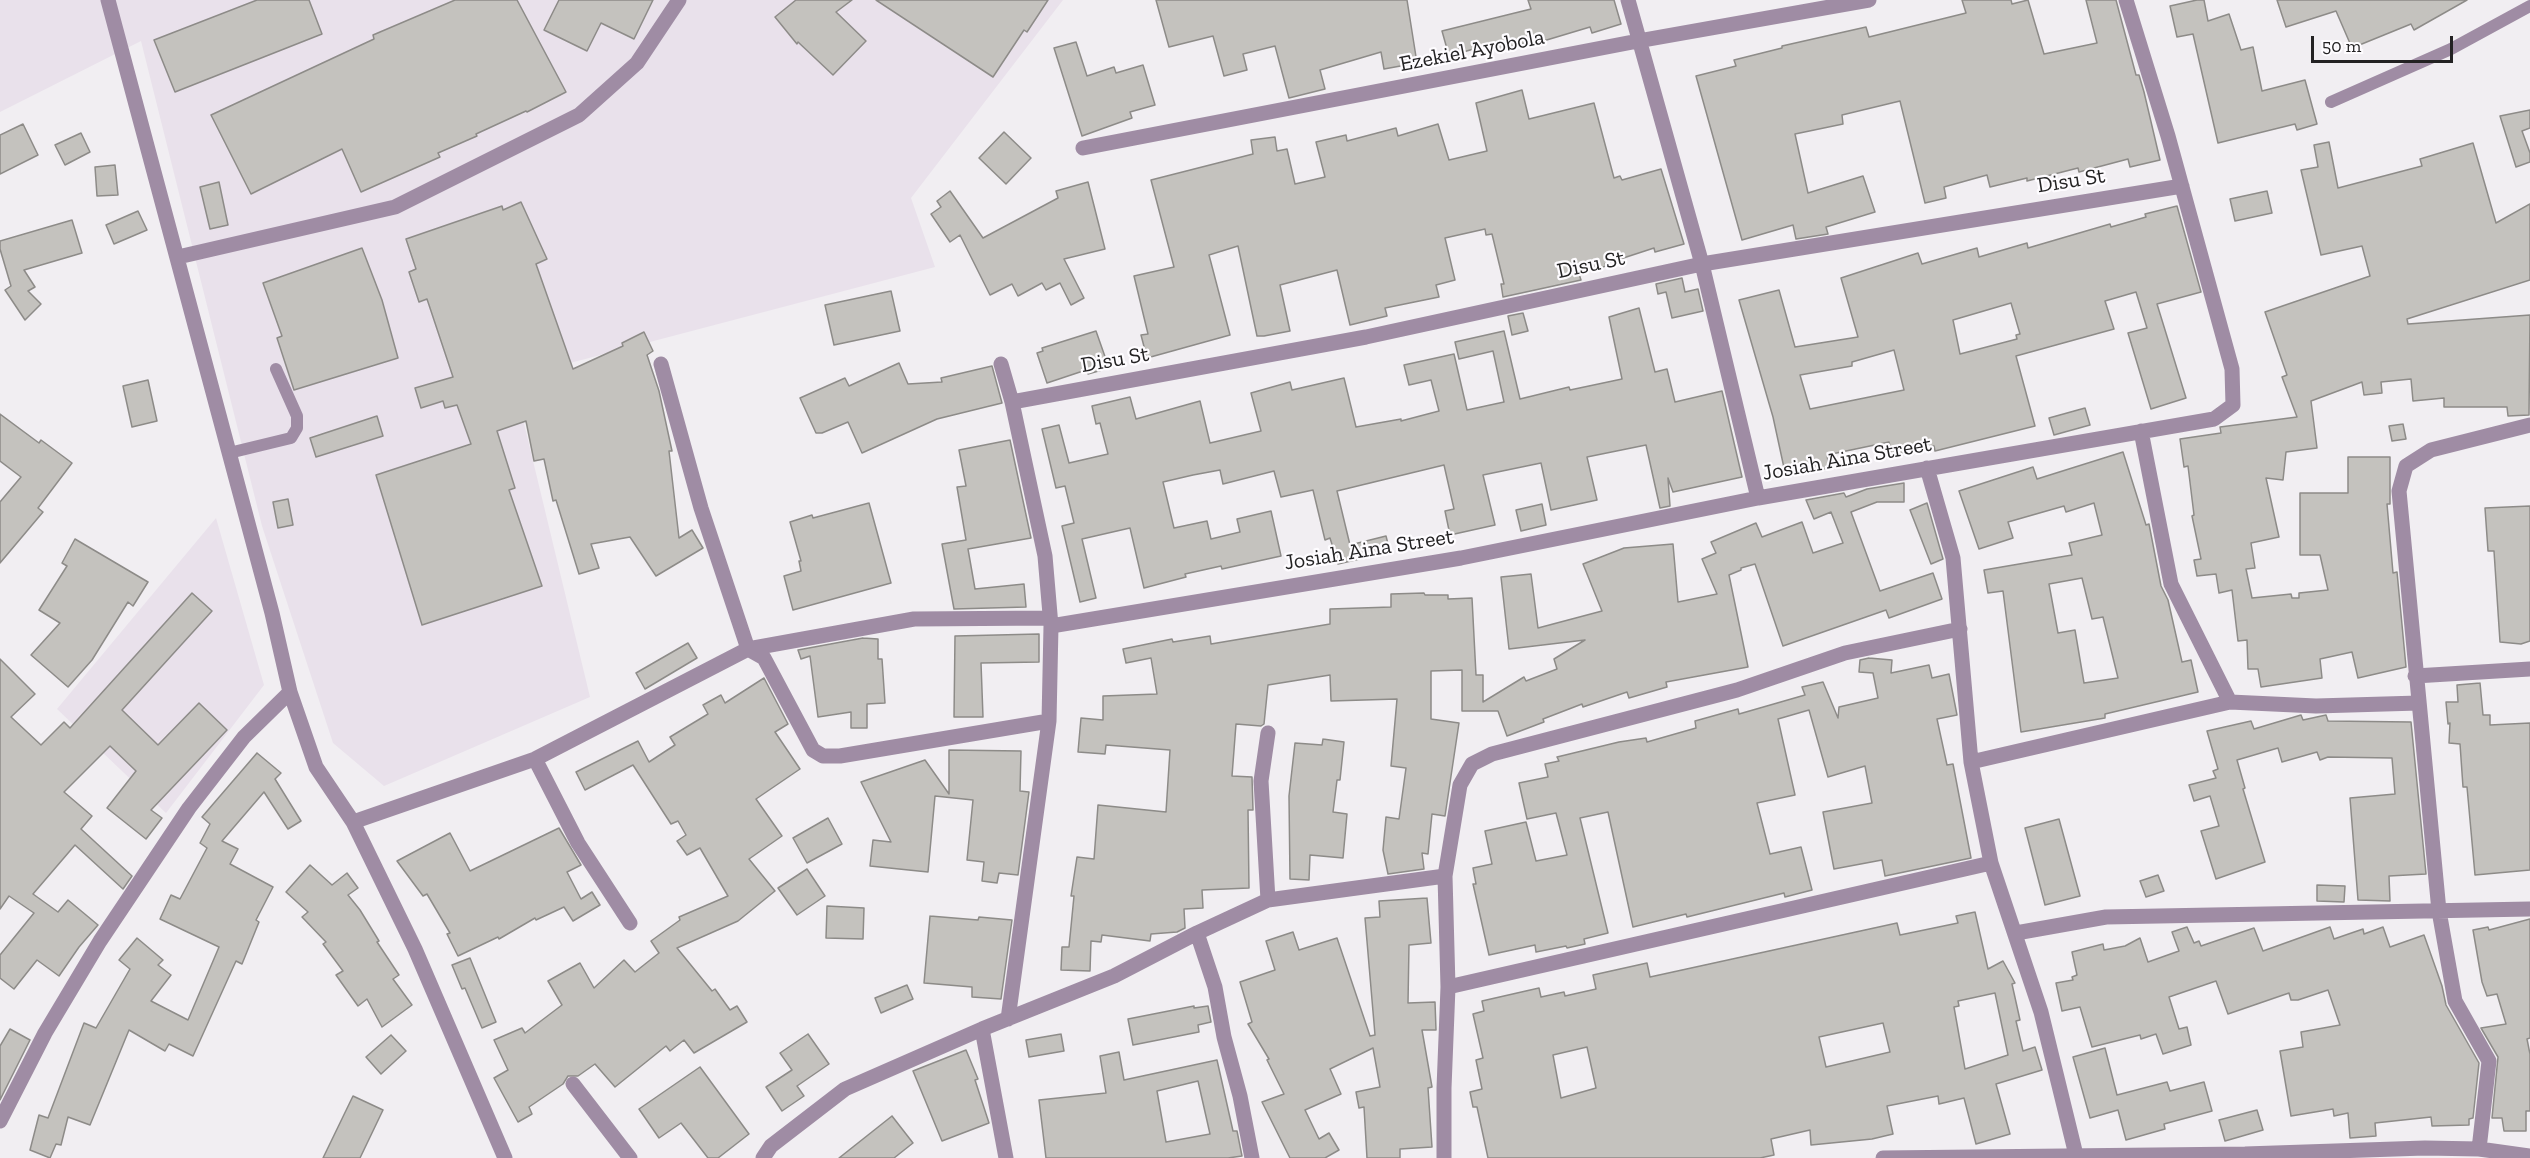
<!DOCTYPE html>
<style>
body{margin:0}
#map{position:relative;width:2530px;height:1158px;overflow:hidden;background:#f1eef2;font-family:"Zilla Slab",serif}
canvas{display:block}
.scale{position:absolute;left:2311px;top:36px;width:142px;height:27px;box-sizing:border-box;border:3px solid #232223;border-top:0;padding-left:8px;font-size:18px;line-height:21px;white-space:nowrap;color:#232223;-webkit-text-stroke:4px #fefcff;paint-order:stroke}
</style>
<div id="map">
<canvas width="2530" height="1158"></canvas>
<div class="scale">50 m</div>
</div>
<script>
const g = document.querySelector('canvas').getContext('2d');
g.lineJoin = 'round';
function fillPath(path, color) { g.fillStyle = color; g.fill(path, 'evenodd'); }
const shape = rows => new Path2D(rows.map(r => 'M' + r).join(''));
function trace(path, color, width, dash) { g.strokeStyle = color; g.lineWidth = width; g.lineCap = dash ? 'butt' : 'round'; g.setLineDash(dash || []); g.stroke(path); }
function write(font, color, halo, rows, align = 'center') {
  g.font = font + ' "Zilla Slab",serif'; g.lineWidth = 4.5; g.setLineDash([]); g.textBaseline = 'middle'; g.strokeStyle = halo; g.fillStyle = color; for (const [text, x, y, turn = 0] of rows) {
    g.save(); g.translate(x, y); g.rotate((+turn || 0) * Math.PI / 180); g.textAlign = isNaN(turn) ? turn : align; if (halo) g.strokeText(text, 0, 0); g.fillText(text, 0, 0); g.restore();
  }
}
const built = shape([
 [0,0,1063,0,911,198,935,267,513,378,590,697,384,786,333,743,262,526,141,41,0,112],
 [216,518,264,685,166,813,57,709]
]);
const building = shape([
 [257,0,309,0,322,34,175,92,154,40,257,0],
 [455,0,517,0,566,92,527,112,526,111,476,134,477,136,438,153,440,157,361,192,342,149,251,194,211,115,374,39,373,35,455,0],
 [559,0,653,0,634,39,601,23,587,51,544,30,559,0],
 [796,0,852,0,836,12,866,41,833,75,798,42,797,44,775,17,796,0],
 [876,0,1048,0,1027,32,1024,30,993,77,876,0],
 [1156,0,1407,0,1417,63,1384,69,1381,52,1320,70,1325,89,1289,98,1275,46,1243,54,1247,70,1224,76,1213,36,1169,47,1156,0],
 [1528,0,1614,0,1621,24,1592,33,1590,27,1540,42,1540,39,1497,50,1495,43,1449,56,1442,31,1531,9,1528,0],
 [1962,0,2011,0,2012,4,2028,0,2044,54,2097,43,2086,0,2116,0,2136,75,2139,75,2144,92,2160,160,2130,167,2128,159,2079,172,2078,168,2027,181,2027,178,1990,187,1987,175,1944,187,1946,198,1925,203,1900,101,1842,115,1843,124,1795,134,1808,193,1863,176,1875,212,1826,227,1828,234,1796,239,1793,225,1742,240,1696,76,1736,66,1734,60,1782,48,1782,46,1866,27,1869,37,1966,13,1962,0],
 [2197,0,2204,0,2208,21,2229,14,2241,50,2253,47,2262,91,2305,80,2317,124,2297,130,2295,124,2218,143,2193,34,2177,37,2170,6,2197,0],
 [2277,0,2467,0,2414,30,2411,24,2352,48,2336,11,2286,27,2277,0],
 [1076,42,1087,76,1114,67,1116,73,1143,65,1155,105,1130,112,1132,118,1082,136,1054,48,1076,42],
 [1522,90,1529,119,1594,103,1614,178,1620,176,1622,180,1661,169,1684,244,1655,252,1654,248,1605,264,1606,266,1579,274,1581,280,1503,297,1501,284,1504,284,1492,234,1486,235,1485,229,1445,238,1455,280,1436,285,1439,297,1385,308,1387,316,1350,325,1337,270,1280,285,1290,331,1264,336,1257,336,1238,246,1209,255,1230,335,1147,358,1141,335,1148,334,1134,276,1174,267,1151,180,1253,154,1251,140,1275,137,1277,151,1287,149,1295,184,1325,177,1316,142,1346,135,1347,141,1396,128,1398,136,1438,124,1449,160,1487,151,1476,103,1522,90],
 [2530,110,2530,128,2522,131,2530,153,2530,162,2516,167,2500,116,2530,110],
 [23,124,38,155,0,174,0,135,23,124],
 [1004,132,1031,158,1006,184,979,158,1004,132],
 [81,133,90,152,65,165,55,145,81,133],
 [2329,142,2338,188,2422,166,2420,159,2473,143,2496,223,2530,204,2530,280,2407,319,2408,324,2530,315,2529,415,2508,416,2507,407,2444,407,2444,398,2413,401,2411,379,2381,382,2382,393,2364,395,2362,382,2311,401,2317,448,2286,452,2283,480,2266,478,2279,537,2251,543,2255,568,2246,569,2252,598,2291,594,2292,598,2299,598,2299,593,2328,590,2320,555,2300,555,2300,493,2348,493,2348,457,2390,457,2390,504,2387,504,2393,573,2397,572,2406,667,2358,678,2352,652,2320,659,2322,678,2261,687,2258,669,2248,669,2247,640,2238,641,2232,590,2219,593,2216,574,2197,576,2194,560,2201,559,2192,516,2194,515,2188,466,2184,467,2180,439,2221,433,2220,427,2297,417,2282,377,2287,375,2265,312,2370,276,2362,246,2321,255,2301,170,2318,167,2314,145,2329,142],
 [115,165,118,195,97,196,95,167,115,165],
 [219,182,228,225,210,229,200,187,219,182],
 [1088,182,1105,249,1064,259,1084,298,1071,305,1060,283,1046,290,1042,283,1018,296,1012,284,990,295,960,235,950,242,931,214,941,207,937,201,950,191,983,238,1058,198,1056,191,1088,182],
 [2267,191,2272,213,2235,221,2230,199,2267,191],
 [521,202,547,259,536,264,573,369,623,346,622,343,644,332,653,351,647,355,659,391,672,451,669,451,679,538,692,530,703,548,656,576,630,537,591,544,599,568,579,574,556,500,553,501,544,459,534,461,526,421,497,431,515,488,509,490,542,586,422,625,376,475,471,444,457,405,445,408,443,401,421,408,415,388,453,377,427,299,419,302,409,272,416,269,406,239,502,206,503,210,521,202],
 [2177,206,2201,292,2157,304,2186,398,2151,409,2128,333,2147,328,2136,292,2105,301,2114,329,2016,356,2035,426,1935,451,1934,446,1892,455,1889,442,1827,455,1829,468,1786,477,1773,417,1739,300,1779,290,1795,347,1858,337,1841,278,1918,253,1922,264,1977,248,1979,257,2027,243,2028,248,2110,224,2111,227,2146,217,2145,214,2177,206],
 [2011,303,2020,334,2016,335,2017,339,1960,354,1953,320,2011,303],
 [1894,350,1904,390,1810,409,1800,375,1852,366,1852,362,1894,350],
 [138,211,147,230,114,244,106,225,138,211],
 [72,220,82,253,24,270,35,287,28,291,41,304,25,320,5,290,11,286,0,249,0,241,72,220],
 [362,248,382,300,398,358,294,390,277,338,282,336,263,283,362,248],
 [1682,278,1685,292,1698,289,1703,311,1672,318,1666,292,1658,294,1656,284,1682,278],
 [891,291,900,331,834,345,825,305,891,291],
 [1639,308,1655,372,1667,369,1675,402,1722,391,1742,477,1673,492,1668,478,1670,506,1660,508,1646,445,1587,457,1597,500,1551,510,1541,463,1483,475,1495,525,1450,535,1445,511,1454,509,1444,465,1337,491,1350,545,1386,536,1390,552,1338,564,1330,538,1325,540,1313,490,1281,497,1274,471,1223,484,1220,470,1193,475,1163,482,1174,528,1207,521,1211,539,1240,532,1237,519,1271,511,1281,556,1222,569,1221,566,1185,574,1186,577,1144,588,1130,528,1082,539,1096,598,1080,602,1062,526,1074,523,1065,486,1056,488,1042,429,1059,425,1069,463,1108,454,1100,423,1096,424,1092,406,1130,397,1136,419,1200,401,1210,443,1261,431,1251,393,1290,382,1292,390,1344,378,1356,427,1401,419,1401,421,1439,411,1431,380,1409,385,1404,365,1454,354,1467,410,1504,402,1493,351,1459,359,1455,342,1504,331,1520,399,1569,387,1570,390,1622,379,1609,317,1639,308],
 [1523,313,1528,331,1512,335,1508,316,1523,313],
 [1096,331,1109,368,1088,374,1086,370,1047,383,1037,353,1043,351,1042,348,1096,331],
 [899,363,908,384,942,382,941,378,992,366,1002,403,937,419,862,453,848,422,822,433,816,433,800,398,845,378,849,386,899,363],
 [148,380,157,421,132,427,123,386,148,380],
 [2085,408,2090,425,2054,435,2049,418,2085,408],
 [0,414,39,443,41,440,72,463,38,508,43,512,0,563,0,502,21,477,0,461,0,414],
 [377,416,383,436,316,457,310,438,377,416],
 [2403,424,2406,439,2392,441,2389,426,2403,424],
 [1010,440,1031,538,968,549,975,589,1024,584,1026,607,954,609,942,544,966,540,957,487,966,486,959,450,1010,440],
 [2123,452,2146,525,2149,524,2161,586,2168,600,2182,662,2191,660,2198,692,2105,714,2105,718,2021,732,2003,591,1988,593,1984,570,2072,555,2069,543,2102,535,2094,503,2066,512,2064,506,2008,522,2013,538,1979,549,1959,491,2033,467,2037,479,2123,452],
 [2082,578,2092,619,2103,617,2118,678,2084,683,2075,630,2058,633,2049,584,2082,578],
 [1904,483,1904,502,1877,502,1851,512,1880,591,1933,573,1942,599,1889,618,1886,610,1783,646,1755,564,1741,568,1741,570,1729,575,1748,667,1666,682,1667,687,1629,698,1627,692,1583,707,1582,704,1543,719,1544,722,1507,736,1498,711,1462,711,1462,670,1431,671,1431,719,1459,723,1445,816,1432,814,1428,854,1422,853,1424,869,1388,874,1383,850,1386,817,1399,819,1406,768,1391,766,1397,699,1331,701,1330,675,1268,685,1264,724,1261,726,1236,724,1232,776,1252,777,1253,810,1248,810,1249,888,1202,890,1203,908,1184,909,1185,928,1177,932,1151,934,1150,941,1102,935,1101,942,1091,941,1090,971,1061,970,1062,947,1069,947,1074,896,1071,896,1077,857,1094,859,1098,805,1166,812,1170,750,1106,745,1105,754,1078,752,1081,718,1103,720,1103,696,1157,694,1151,658,1126,663,1123,649,1172,639,1173,642,1210,636,1211,644,1330,624,1330,609,1391,607,1391,594,1424,593,1425,595,1448,595,1448,599,1472,598,1476,675,1483,675,1483,702,1524,677,1526,681,1557,669,1554,659,1585,640,1509,649,1501,577,1531,574,1538,628,1602,611,1583,564,1624,548,1673,544,1678,602,1717,594,1702,559,1716,553,1711,542,1756,523,1762,537,1802,522,1813,553,1843,543,1831,512,1814,519,1806,500,1844,493,1846,497,1867,489,1904,483],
 [288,499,293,525,278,528,273,502,288,499],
 [869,503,891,583,793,610,784,576,801,571,799,561,801,561,790,522,812,515,813,518,869,503],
 [1927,503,1943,559,1931,564,1910,510,1927,503],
 [1542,504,1546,525,1521,531,1516,510,1542,504],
 [2530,506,2530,641,2521,644,2500,642,2494,551,2488,551,2485,508,2530,506],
 [75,539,148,582,133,606,128,602,92,660,68,687,31,655,60,623,39,610,67,566,62,563,75,539],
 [192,593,212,611,122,710,158,745,199,703,227,730,151,810,162,818,146,839,107,808,136,771,110,746,64,792,92,816,81,829,132,876,123,889,75,845,33,894,58,912,68,900,98,925,79,947,59,976,37,960,14,989,0,978,0,955,34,913,9,896,0,909,0,659,35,694,11,717,41,745,64,722,70,728,192,593],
 [1039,634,1039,662,981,663,983,717,954,717,955,636,1039,634],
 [863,638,878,639,878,659,882,659,885,703,867,704,867,728,851,728,851,712,818,717,810,656,801,659,798,650,863,638],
 [688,643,697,658,645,689,636,673,688,643],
 [1869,658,1892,660,1891,673,1929,665,1932,678,1949,674,1957,715,1937,719,1947,765,1953,764,1971,858,1885,876,1882,860,1834,869,1823,812,1872,803,1865,766,1828,777,1809,710,1778,719,1795,795,1757,803,1770,854,1801,847,1812,890,1785,897,1784,893,1687,917,1686,914,1633,927,1608,812,1580,818,1608,933,1584,939,1585,944,1567,948,1566,946,1536,952,1535,945,1489,955,1473,884,1476,884,1473,868,1492,864,1485,831,1526,822,1536,861,1567,855,1556,813,1527,819,1519,783,1548,777,1545,764,1559,761,1557,757,1619,742,1646,738,1647,742,1696,728,1695,721,1738,709,1739,714,1805,695,1802,687,1823,682,1838,718,1839,707,1878,698,1873,673,1859,672,1860,660,1869,658],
 [764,678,788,724,775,732,800,769,756,799,782,836,749,859,775,891,738,921,677,948,712,991,715,989,730,1010,737,1006,747,1022,694,1053,684,1040,670,1051,666,1046,615,1087,595,1064,578,1076,568,1076,563,1084,529,1107,532,1114,518,1122,494,1078,508,1070,494,1040,522,1028,525,1033,562,1005,548,981,580,963,594,988,624,960,635,972,659,953,651,941,680,920,679,917,728,896,700,848,687,855,677,841,686,835,678,821,671,824,633,765,585,790,576,772,638,741,649,762,675,745,670,737,708,714,703,705,721,695,725,703,764,678],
 [2480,683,2483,715,2490,715,2490,725,2530,723,2530,870,2475,875,2467,787,2463,787,2460,744,2449,743,2450,723,2448,724,2446,702,2458,702,2457,685,2480,683],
 [2301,715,2303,720,2326,715,2328,721,2411,722,2426,874,2389,876,2390,901,2358,900,2350,798,2395,794,2392,758,2328,757,2320,760,2317,752,2282,762,2278,748,2237,760,2245,788,2243,789,2265,862,2216,879,2201,831,2219,826,2210,796,2194,801,2189,785,2216,778,2213,771,2218,769,2207,731,2251,721,2254,729,2301,715],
 [1323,739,1344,742,1340,780,1337,780,1333,812,1347,814,1343,858,1310,855,1309,880,1290,879,1289,796,1295,743,1322,745,1323,739],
 [949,750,1021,751,1020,791,1029,792,1018,875,999,873,997,883,982,881,984,862,967,860,973,800,935,796,928,872,870,866,873,840,891,842,861,782,925,760,949,794,949,750],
 [257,753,281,773,275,779,301,821,288,829,264,792,222,841,238,849,230,864,273,887,256,920,259,922,242,964,236,961,193,1056,169,1044,165,1051,129,1030,90,1125,68,1117,61,1145,56,1144,50,1158,30,1150,39,1115,48,1118,84,1023,96,1028,130,969,119,960,137,938,163,960,158,965,171,975,151,1001,188,1020,219,947,160,919,171,895,180,899,207,848,200,843,210,824,202,817,257,753],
 [828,818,842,844,807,863,793,838,828,818],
 [2059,819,2080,896,2045,905,2025,828,2059,819],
 [559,828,581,865,567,872,581,899,592,892,600,905,573,921,564,907,536,920,535,918,499,939,498,937,458,956,447,934,450,933,427,894,423,896,397,861,450,833,470,871,559,828],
 [310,865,332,885,347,873,358,888,348,895,360,910,379,941,377,942,399,975,393,979,412,1005,382,1027,367,999,358,1006,336,975,343,971,323,944,326,942,302,917,308,912,286,892,310,865],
 [807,869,825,896,797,915,778,888,807,869],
 [2158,875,2164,891,2146,897,2140,881,2158,875],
 [2317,885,2345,886,2344,902,2317,901,2317,885],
 [1427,898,1431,943,1409,945,1408,1003,1435,1002,1436,1030,1422,1030,1432,1087,1428,1088,1432,1147,1400,1149,1400,1158,1367,1158,1364,1107,1359,1108,1356,1092,1380,1087,1373,1048,1330,1069,1341,1094,1305,1110,1319,1139,1329,1133,1339,1150,1325,1158,1290,1158,1262,1102,1284,1094,1267,1060,1269,1059,1248,1024,1252,1022,1240,982,1275,970,1266,941,1293,932,1299,950,1337,938,1370,1036,1375,1035,1365,918,1380,917,1379,901,1427,898],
 [827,906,864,908,863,939,826,938,827,906],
 [1975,912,1988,969,2003,961,2015,983,2012,984,2020,1020,2016,1021,2023,1051,2035,1047,2042,1070,1996,1084,2010,1134,1976,1144,1964,1098,1939,1104,1938,1096,1887,1106,1893,1134,1872,1139,1811,1145,1810,1130,1771,1139,1774,1155,1760,1158,1488,1158,1477,1107,1473,1107,1470,1092,1482,1089,1476,1060,1483,1058,1473,1014,1484,1011,1482,1001,1539,988,1541,997,1564,992,1565,996,1596,989,1593,975,1647,963,1650,977,1897,923,1900,935,1958,923,1956,916,1975,912],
 [1995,993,2008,1055,1965,1069,1954,1007,1959,1006,1958,1001,1995,993],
 [1883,1023,1890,1052,1826,1067,1819,1037,1883,1023],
 [1587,1047,1596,1088,1561,1098,1553,1055,1587,1047],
 [930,916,978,920,979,917,1012,920,1001,999,972,997,972,987,924,983,930,916],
 [2530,919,2530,1038,2527,1039,2530,1054,2530,1111,2526,1111,2526,1131,2504,1131,2502,1118,2492,1118,2498,1057,2481,1028,2506,1024,2497,994,2487,996,2482,982,2473,930,2488,927,2489,930,2530,919],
 [2187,927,2194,943,2199,941,2201,946,2254,928,2263,951,2330,927,2334,939,2363,929,2364,934,2383,927,2390,947,2424,935,2442,986,2446,1005,2479,1063,2473,1118,2469,1119,2469,1125,2432,1126,2431,1117,2375,1123,2376,1136,2350,1138,2348,1113,2334,1116,2333,1109,2291,1116,2280,1051,2303,1047,2301,1032,2340,1025,2328,990,2298,1000,2291,1000,2289,993,2228,1014,2216,981,2169,997,2179,1029,2187,1027,2191,1045,2163,1054,2156,1034,2141,1039,2140,1035,2092,1047,2080,1007,2062,1011,2056,983,2073,980,2072,977,2077,975,2072,952,2103,944,2104,950,2125,946,2140,938,2148,962,2179,951,2172,932,2187,927],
 [470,958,496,1022,482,1028,465,988,462,989,452,965,470,958],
 [907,985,913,999,881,1013,875,998,907,985],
 [1194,1006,1194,1008,1208,1006,1211,1022,1198,1025,1199,1032,1133,1045,1128,1019,1194,1006],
 [10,1029,30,1040,0,1100,0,1046,10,1029],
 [808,1034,829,1064,797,1086,804,1096,782,1111,766,1087,792,1070,780,1053,808,1034],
 [1061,1034,1064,1051,1029,1057,1026,1040,1061,1034],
 [391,1035,406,1051,381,1074,366,1057,391,1035],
 [2105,1048,2117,1095,2167,1082,2170,1091,2204,1082,2212,1111,2164,1124,2165,1129,2126,1140,2118,1110,2090,1118,2073,1057,2105,1048],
 [966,1050,978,1079,975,1080,989,1123,942,1141,913,1071,966,1050],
 [1119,1052,1124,1080,1217,1060,1233,1131,1237,1131,1242,1156,1228,1158,1046,1158,1039,1100,1106,1093,1100,1056,1119,1052],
 [1198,1081,1210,1134,1166,1142,1157,1091,1198,1081],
 [700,1067,749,1134,718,1158,708,1158,681,1123,659,1138,639,1109,700,1067],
 [353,1096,383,1110,360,1158,323,1158,353,1096],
 [2257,1110,2263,1130,2225,1141,2219,1120,2257,1110],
 [892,1116,913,1143,894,1158,839,1158,892,1116]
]);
const service = shape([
 [2331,102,2451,49,2530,6],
 [229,453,291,438,297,428,297,416,276,369]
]);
const minor = shape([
 [108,0,272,613,290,692,316,767,353,822,415,949,505,1158],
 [1628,0,1702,264,1758,498],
 [1083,148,1638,41,1869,0],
 [178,257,395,207,579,115,637,63,679,0],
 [661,364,701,508,748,649,764,658,813,750,823,756,840,756,1049,721],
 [1001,364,1012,402,1045,556,1051,626,1049,721,1008,1019],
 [1012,402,1366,337,1702,264,2182,186],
 [2141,431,2171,584,2230,702],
 [1927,468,1953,558,1971,762,1991,863,2041,1012,2076,1155],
 [1051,626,1461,558,1758,498,2214,419,2233,405,2232,369,2168,136,2126,0],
 [2415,676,2530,669],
 [535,759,578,843,630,923],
 [1971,762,2230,702,2316,706,2419,703],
 [353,822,535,759,748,649,914,619,1050,618],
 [1268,900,1261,781,1268,733],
 [1197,933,1215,987,1224,1037,1240,1096,1252,1158],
 [2016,933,2106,917,2530,909],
 [1448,987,1991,863],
 [982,1029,1006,1158],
 [573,1084,630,1158],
 [0,1121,45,1033,100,941,189,808,244,737,290,692],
 [2479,1149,2489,1061,2455,1001,2439,911,2399,491,2406,466,2431,450,2530,425],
 [763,1158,771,1146,845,1089,982,1029,1114,976,1197,933,1268,900,1445,876],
 [1444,1158,1444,1088,1448,987,1445,876,1460,785,1472,764,1492,754,1737,690,1845,653,1960,629],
 [1883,1158,2245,1154,2425,1148,2479,1149,2530,1156]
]);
const streetNames = [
 ["Ezekiel Ayobola",1472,51,-11],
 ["Disu St",2071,181,-9],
 ["Disu St",1591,265,-12],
 ["Disu St",1115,360,-10],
 ["Josiah Aina Street",1847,459,-10],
 ["Josiah Aina Street",1369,550,-9]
];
fillPath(built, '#e9e1eb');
fillPath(building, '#c4c2be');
trace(building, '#8d8b88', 1.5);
trace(service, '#9f8ca4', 12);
trace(minor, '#9f8ca4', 15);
write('22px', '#232223', '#fefcff', streetNames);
</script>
